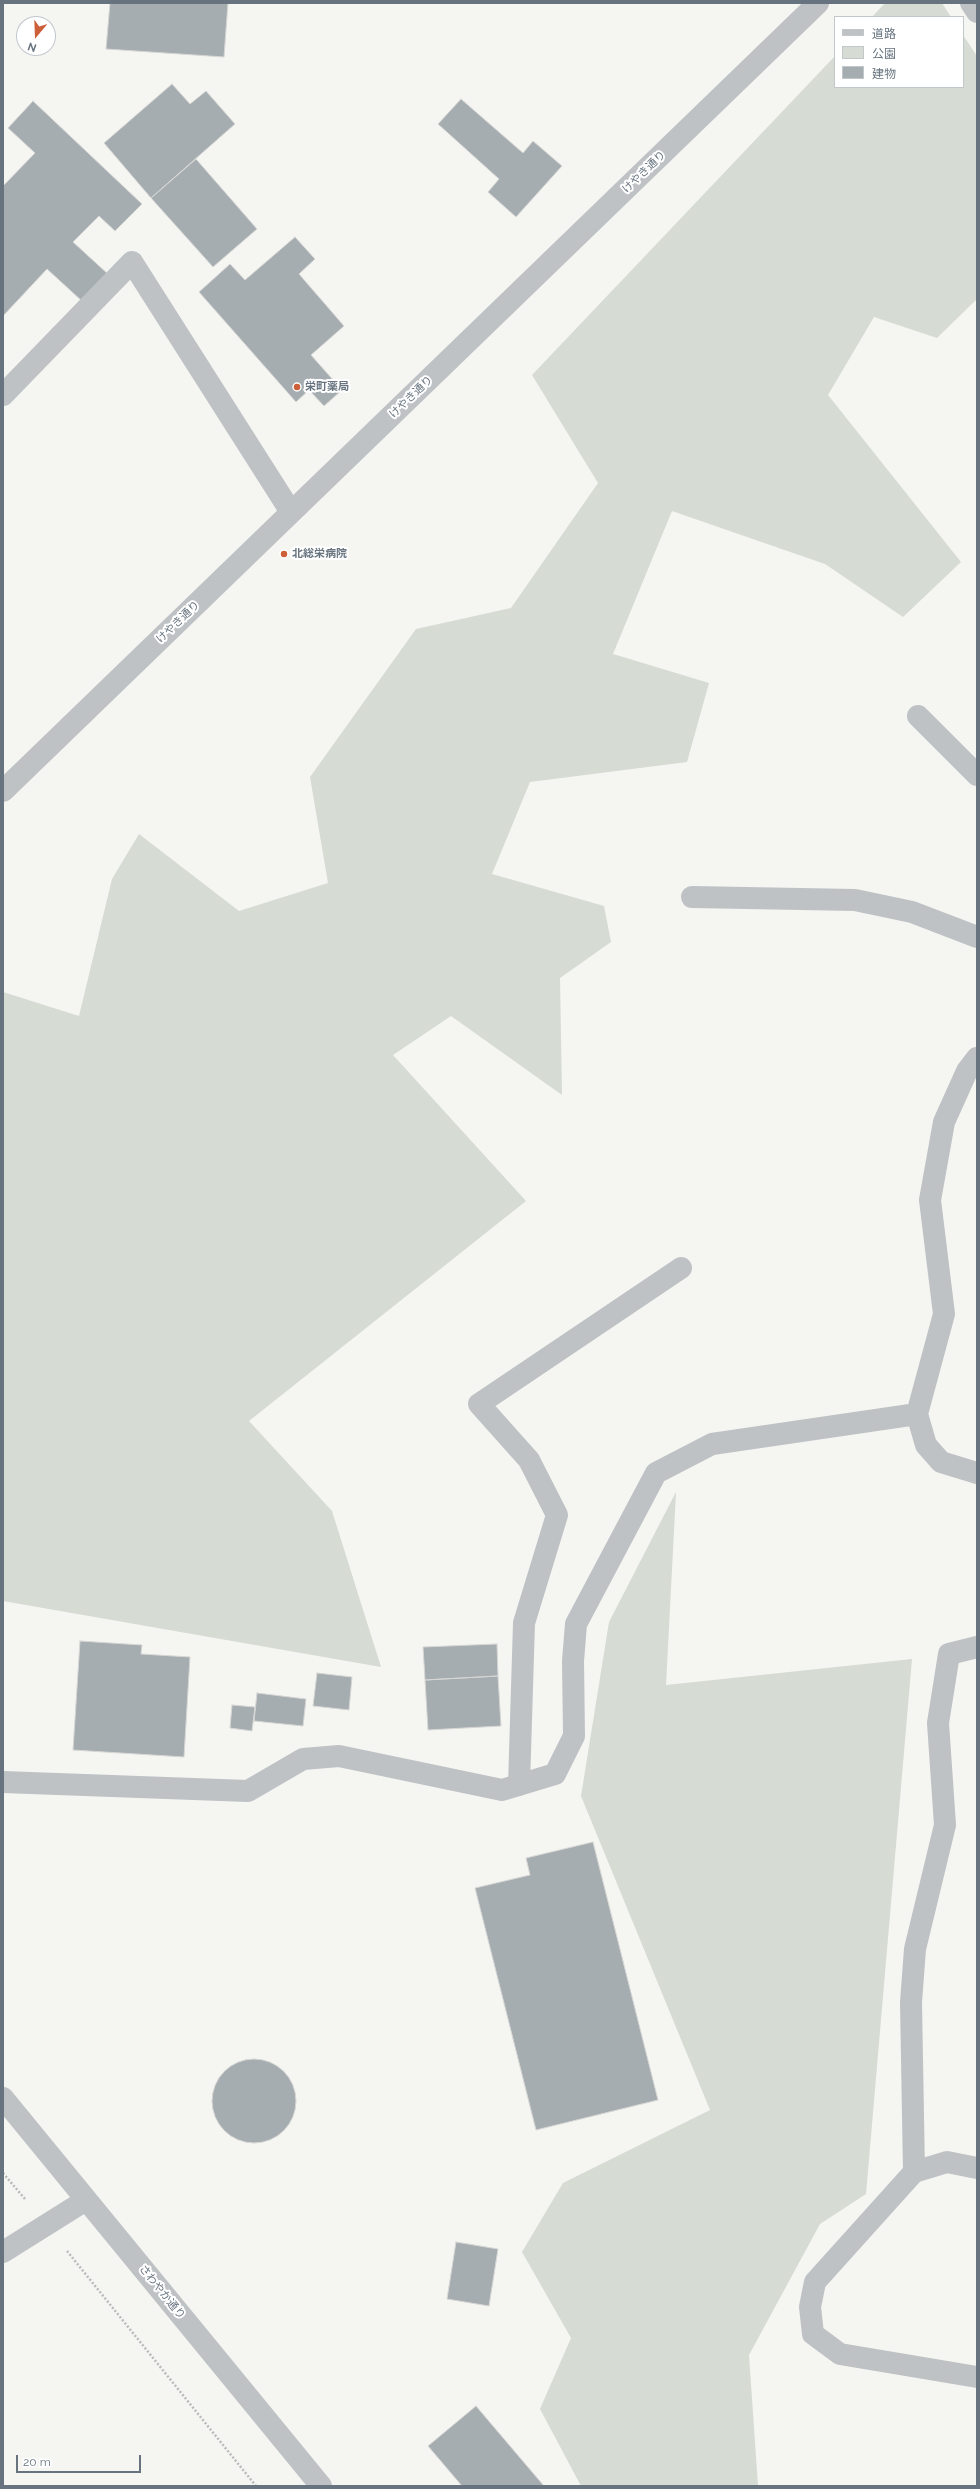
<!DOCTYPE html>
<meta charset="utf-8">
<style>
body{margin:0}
#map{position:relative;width:980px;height:2489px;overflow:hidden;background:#f5f5f2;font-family:Raleway,"Noto Sans JP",sans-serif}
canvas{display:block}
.frame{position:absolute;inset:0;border:4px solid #67747f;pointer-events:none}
.legend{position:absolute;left:834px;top:16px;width:130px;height:72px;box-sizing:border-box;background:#fff;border:1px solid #c2c7cc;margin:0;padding:5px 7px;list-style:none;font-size:12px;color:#67747f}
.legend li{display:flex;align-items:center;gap:8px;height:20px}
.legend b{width:20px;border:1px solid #c2c7cc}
.north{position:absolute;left:16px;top:16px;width:40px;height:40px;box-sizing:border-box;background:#fff;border:1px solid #c2c7cc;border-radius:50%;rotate:199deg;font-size:11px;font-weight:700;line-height:16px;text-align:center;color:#67747f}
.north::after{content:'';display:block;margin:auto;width:14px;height:18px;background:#cd5f39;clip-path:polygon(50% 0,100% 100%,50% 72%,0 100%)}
.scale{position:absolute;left:16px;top:2455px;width:125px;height:18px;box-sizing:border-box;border:2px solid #67747f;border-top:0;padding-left:5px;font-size:12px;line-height:14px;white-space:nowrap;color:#67747f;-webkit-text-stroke:3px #fff;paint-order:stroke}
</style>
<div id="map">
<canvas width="980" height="2489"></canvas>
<div class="frame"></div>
<ul class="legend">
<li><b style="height:5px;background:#bec2c5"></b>道路</li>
<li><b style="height:11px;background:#d6dbd3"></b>公園</li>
<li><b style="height:11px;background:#a6adb1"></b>建物</li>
</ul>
<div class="north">N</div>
<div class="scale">20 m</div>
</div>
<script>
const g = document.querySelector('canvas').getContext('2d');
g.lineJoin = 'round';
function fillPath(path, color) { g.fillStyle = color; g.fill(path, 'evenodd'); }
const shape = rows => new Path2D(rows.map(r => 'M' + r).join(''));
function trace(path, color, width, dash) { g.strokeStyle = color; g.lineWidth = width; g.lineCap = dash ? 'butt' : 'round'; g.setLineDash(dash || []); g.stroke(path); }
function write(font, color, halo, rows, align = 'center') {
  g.font = font + ' Raleway,"Noto Sans JP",sans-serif'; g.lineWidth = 4; g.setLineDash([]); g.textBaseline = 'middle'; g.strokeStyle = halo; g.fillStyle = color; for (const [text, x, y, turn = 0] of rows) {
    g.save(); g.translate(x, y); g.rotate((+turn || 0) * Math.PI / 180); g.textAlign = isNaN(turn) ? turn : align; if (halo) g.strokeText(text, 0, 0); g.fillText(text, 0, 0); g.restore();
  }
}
const green = shape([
 [885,3,942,3,951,17,872,17],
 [963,35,977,56,977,299,937,338,874,317,828,395,961,562,903,617,825,564,672,511,613,654,709,683,687,762,530,782,492,874,604,906,611,942,560,978,562,1095,451,1016,393,1055,526,1201,249,1421,332,1511,381,1667,3,1601,3,992,79,1016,112,879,139,834,239,911,328,883,310,777,416,629,511,608,598,483,532,375,835,56,835,87,963,87],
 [676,1492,666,1685,912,1659,866,2194,820,2224,749,2355,758,2486,581,2486,540,2409,571,2338,522,2252,563,2183,710,2110,581,1796,609,1622]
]);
const building = shape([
 [110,3,228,3,224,57,106,49,110,3],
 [172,84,190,104,206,91,235,124,151,198,104,143,172,84],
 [461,99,523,153,533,141,562,166,516,217,488,192,499,179,438,124,461,99],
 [33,101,142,204,115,231,99,216,73,242,109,275,83,302,47,269,3,316,3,186,35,153,8,128,33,101],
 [196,159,257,229,213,267,151,198,196,159],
 [295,237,315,259,299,274,344,326,311,355,342,390,324,406,309,390,296,402,199,292,230,264,245,280,295,237],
 [80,1641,142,1645,141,1654,190,1657,184,1757,73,1750,80,1641],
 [497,1644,498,1676,425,1680,423,1647,497,1644],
 [317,1673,352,1677,349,1710,313,1706,317,1673],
 [498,1676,501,1726,428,1730,425,1680,498,1676],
 [257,1693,306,1699,303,1726,254,1721,257,1693],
 [232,1705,255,1707,252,1731,230,1728,232,1705],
 [593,1842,658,2100,536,2130,475,1888,530,1875,526,1858,593,1842],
 '212 2101a42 42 0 1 1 84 0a42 42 0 1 1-84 0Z',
 [456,2242,498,2249,489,2306,447,2299,456,2242],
 [476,2406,544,2486,462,2486,428,2446,476,2406]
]);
const path = shape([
 [3,2173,25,2199],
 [67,2251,256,2486]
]);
const service = shape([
 [3,395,132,262,291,512],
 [918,716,977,775],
 [692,897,855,900,912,912,977,937],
 [519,1785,524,1623,557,1515,529,1460,479,1404,681,1268],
 [914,2172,911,2002,915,1949,945,1825,938,1723,949,1654,977,1647]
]);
const minor = shape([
 [971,3,977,12],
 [917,1414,926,1445,941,1462,977,1473],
 [3,1782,248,1791,303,1759,339,1756,502,1790,555,1774,574,1736,573,1661,576,1624,656,1473,712,1444,917,1414,944,1314,930,1200,944,1122,967,1071,977,1058],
 [977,2168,947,2162,914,2172,815,2282,810,2307,813,2334,840,2354,977,2377],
 [3,2252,86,2200]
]);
const tertiary = shape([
 [3,791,818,3],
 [3,2098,321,2486]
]);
const markers = [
 [297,387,4,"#cd5f39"],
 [284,554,4,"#cd5f39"]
];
const streetNames = [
 ["けやき通り",644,172,-44],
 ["けやき通り",411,397,-44],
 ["けやき通り",178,622,-44],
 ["さわやか通り",162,2292,51]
];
const poiNames = [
 ["栄町薬局",305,387],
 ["北総栄病院",292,554]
];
fillPath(green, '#d6dbd3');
fillPath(building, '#a6adb1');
trace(building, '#d6d6d4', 1);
trace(path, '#b8bbbc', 2.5, [2, 2]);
trace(service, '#bec2c5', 22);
trace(minor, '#bec2c5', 22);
trace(tertiary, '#bec2c5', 22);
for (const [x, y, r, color] of markers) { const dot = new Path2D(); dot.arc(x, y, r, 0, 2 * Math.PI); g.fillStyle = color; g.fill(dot); trace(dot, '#fff', 1.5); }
write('11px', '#67747f', '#fff', streetNames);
write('bold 11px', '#67747f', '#fff', poiNames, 'left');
</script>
